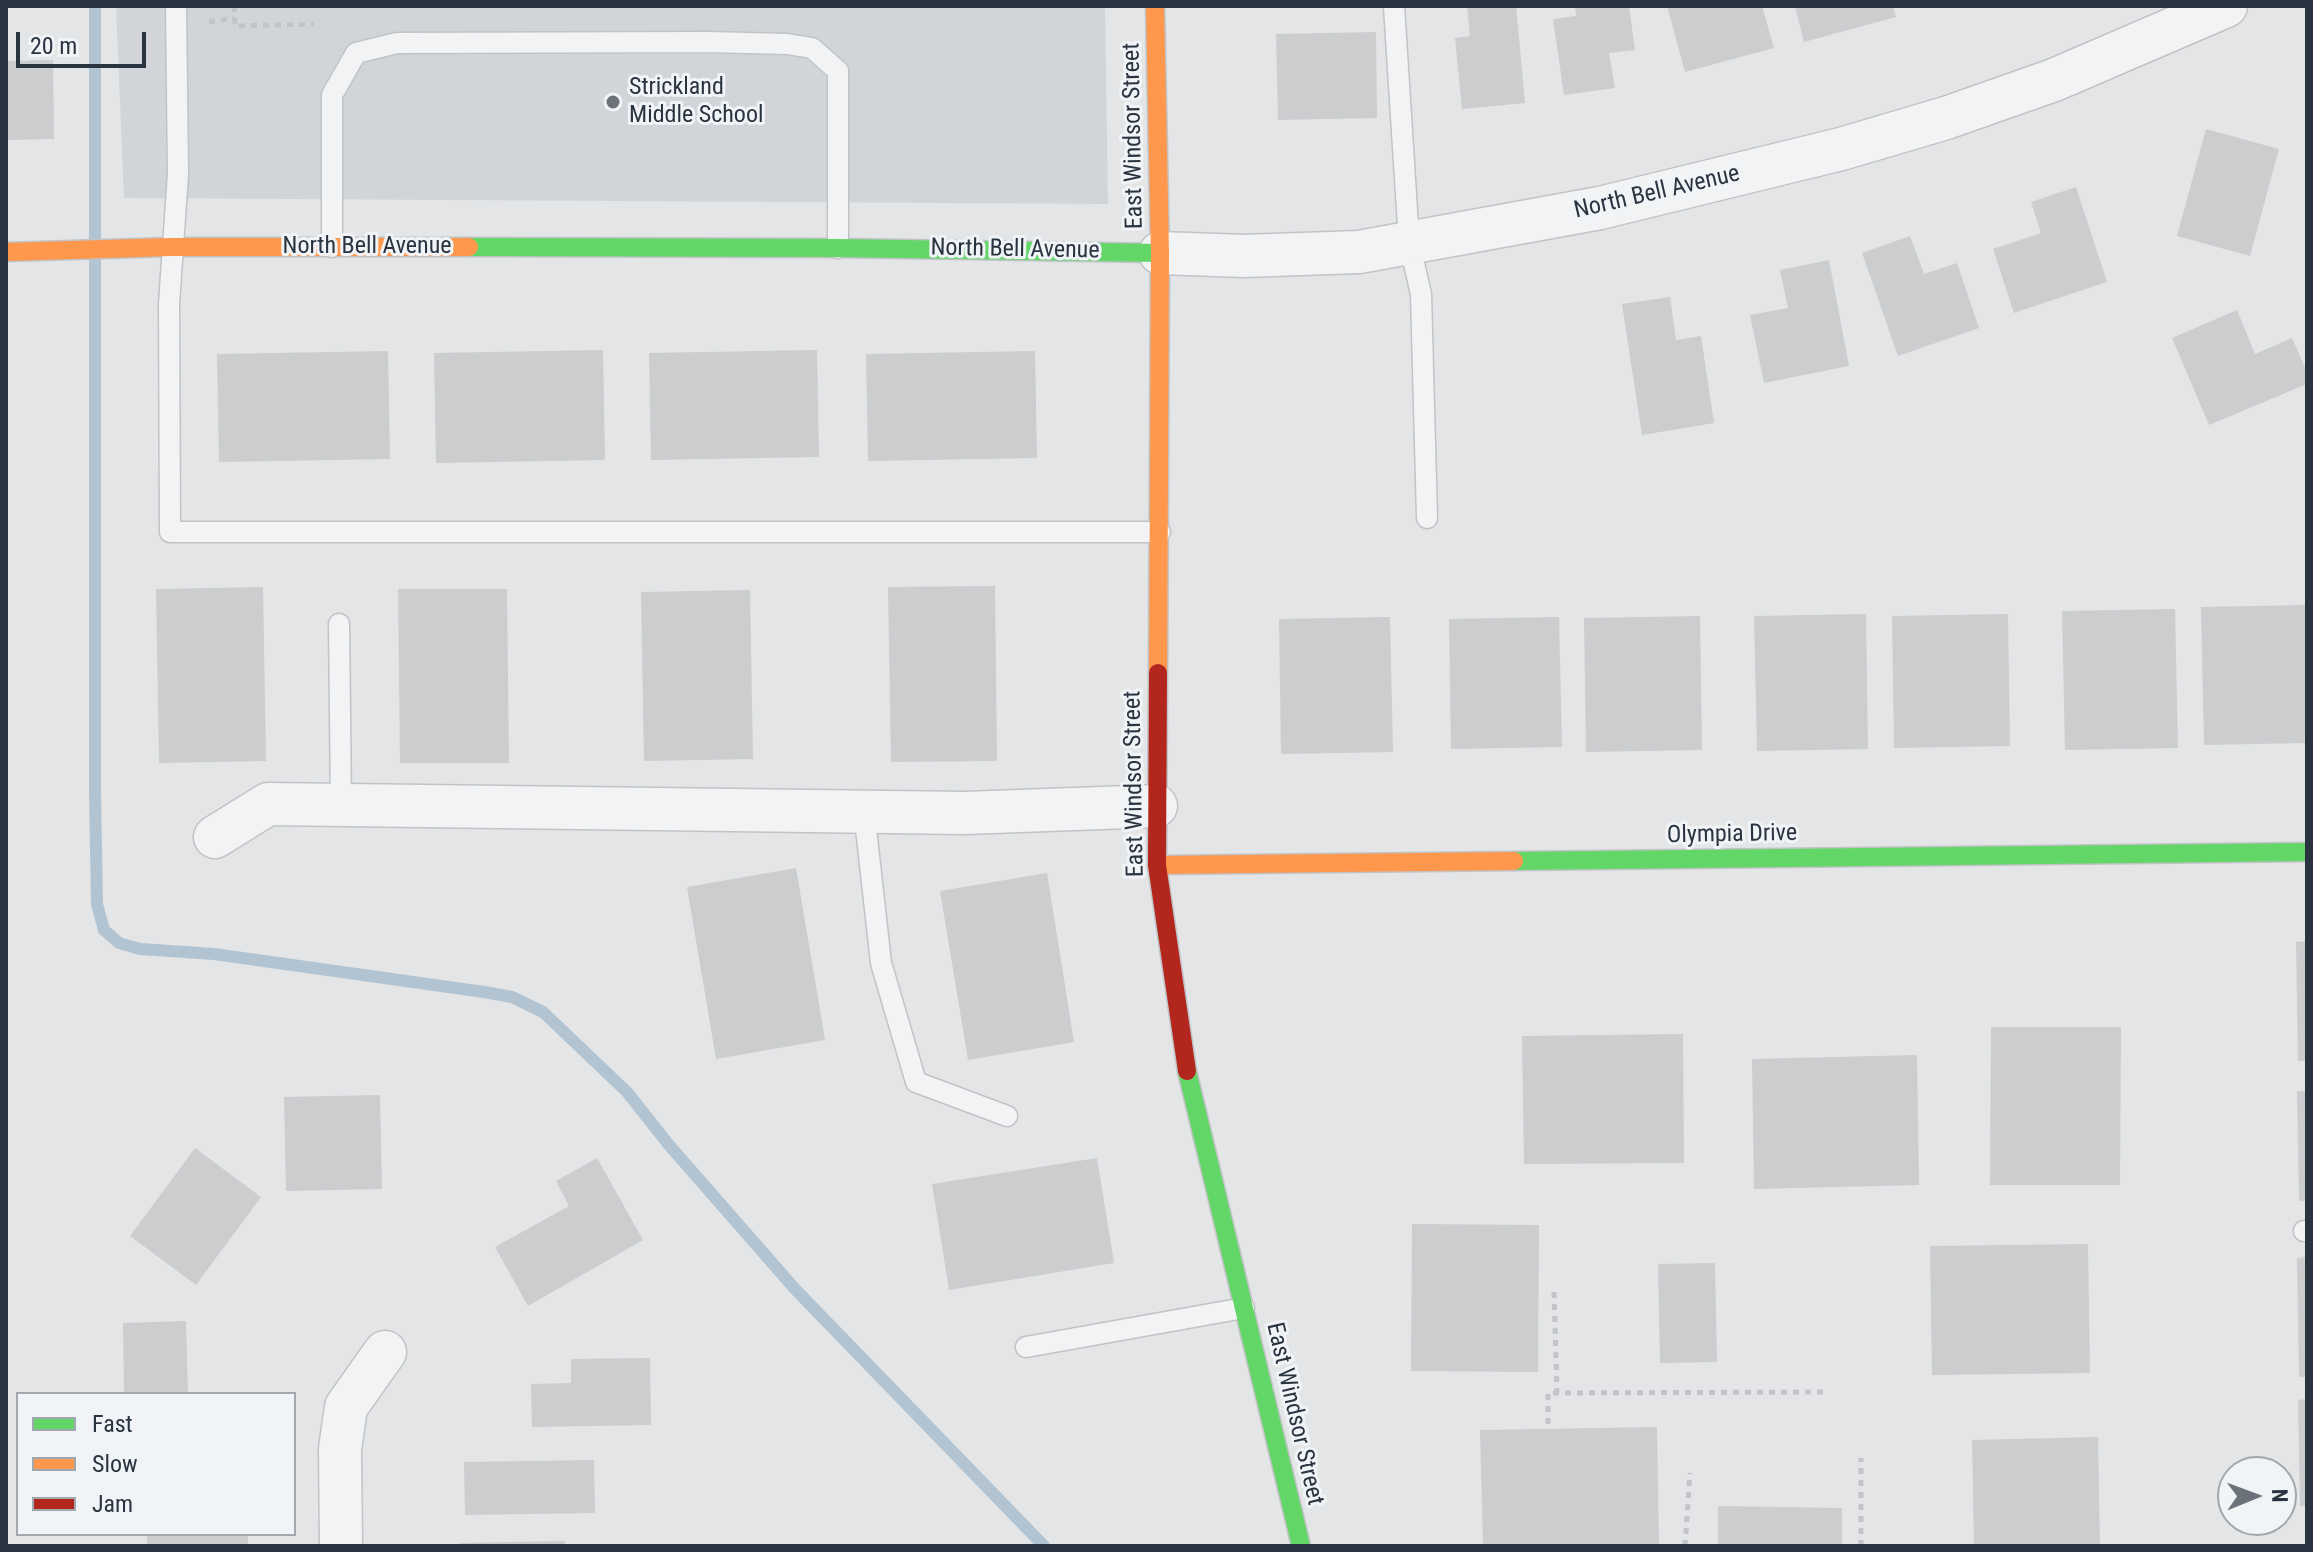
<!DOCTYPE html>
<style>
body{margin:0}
#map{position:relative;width:2313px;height:1552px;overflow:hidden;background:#e3e5e7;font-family:"Roboto Condensed",sans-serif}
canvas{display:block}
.frame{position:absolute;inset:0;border:8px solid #2a3440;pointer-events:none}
.legend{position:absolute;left:16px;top:1392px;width:280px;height:144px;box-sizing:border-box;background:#f1f4f7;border:2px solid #a1a7ae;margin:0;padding:10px 14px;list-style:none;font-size:24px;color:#2a3440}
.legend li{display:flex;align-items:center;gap:16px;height:40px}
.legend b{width:40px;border:2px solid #a1a7ae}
.north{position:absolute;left:2217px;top:1456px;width:80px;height:80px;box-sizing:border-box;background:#f1f4f7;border:2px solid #a1a7ae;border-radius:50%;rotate:89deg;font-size:22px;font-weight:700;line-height:32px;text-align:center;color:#2a3440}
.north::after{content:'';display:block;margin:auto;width:28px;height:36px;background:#6b727a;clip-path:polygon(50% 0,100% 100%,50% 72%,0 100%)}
.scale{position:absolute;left:16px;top:32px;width:130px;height:36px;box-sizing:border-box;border:4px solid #2a3440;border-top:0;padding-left:10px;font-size:24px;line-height:28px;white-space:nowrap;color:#2a3440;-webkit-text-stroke:6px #f1f4f7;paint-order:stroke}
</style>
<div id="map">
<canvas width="2313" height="1552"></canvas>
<div class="frame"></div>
<ul class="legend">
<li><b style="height:10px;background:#63d668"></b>Fast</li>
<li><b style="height:10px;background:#ff974d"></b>Slow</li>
<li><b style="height:10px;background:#b3261e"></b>Jam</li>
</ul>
<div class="north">N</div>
<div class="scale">20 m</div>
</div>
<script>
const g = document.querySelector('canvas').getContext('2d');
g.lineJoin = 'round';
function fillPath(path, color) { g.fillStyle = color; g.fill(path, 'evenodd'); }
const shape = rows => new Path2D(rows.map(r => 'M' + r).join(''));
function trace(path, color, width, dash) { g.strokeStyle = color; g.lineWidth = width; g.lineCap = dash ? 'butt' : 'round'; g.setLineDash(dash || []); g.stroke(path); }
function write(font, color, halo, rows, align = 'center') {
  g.font = font + ' "Roboto Condensed",sans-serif'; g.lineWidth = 6; g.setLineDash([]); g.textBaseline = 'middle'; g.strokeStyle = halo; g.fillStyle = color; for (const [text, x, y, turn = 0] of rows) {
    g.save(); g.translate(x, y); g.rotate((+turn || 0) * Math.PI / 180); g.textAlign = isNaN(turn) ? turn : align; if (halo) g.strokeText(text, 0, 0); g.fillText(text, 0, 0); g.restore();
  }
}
const built = shape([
 [116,6,1105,6,1108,204,124,198]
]);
const stream = shape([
 [95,6,95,792,97,904,104,930,119,943,140,949,214,954,484,992,512,997,543,1012,627,1092,669,1145,795,1289,1044,1546]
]);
const building = shape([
 [1467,6,1516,6,1525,103,1462,109,1455,38,1470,36],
 [1575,6,1629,6,1635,50,1609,53,1615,88,1564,95,1553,19,1576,16],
 [1667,6,1762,6,1774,48,1685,72],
 [1795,6,1893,6,1896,17,1804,42],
 [1376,32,1377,118,1278,120,1276,34],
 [53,60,54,139,6,140,6,61],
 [2206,129,2279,149,2250,256,2177,236],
 [2076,187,2107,282,2014,313,1993,249,2041,233,2031,202],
 [1910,236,1924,274,1957,263,1979,328,1898,356,1862,253],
 [1829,260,1849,366,1764,383,1750,315,1788,308,1780,270],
 [1670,297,1676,340,1701,336,1714,423,1642,435,1622,304],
 [2237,310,2255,354,2292,338,2307,372,2307,384,2209,425,2172,338],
 [603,350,605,460,436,463,434,353],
 [817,350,819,457,651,460,649,353],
 [388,351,390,459,219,462,217,354],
 [1035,351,1037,458,868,461,866,354],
 [995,586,997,761,891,762,888,587],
 [263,587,266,761,159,763,156,589],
 [398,589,507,589,509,763,400,763],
 [750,590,753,759,644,761,641,592],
 [2307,605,2307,743,2204,745,2201,607],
 [2175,609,2178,748,2065,750,2062,611],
 [1866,614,1868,749,1757,751,1754,616],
 [2008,614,2010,746,1894,748,1892,616],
 [1700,616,1702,750,1586,752,1584,618],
 [1390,617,1393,752,1281,754,1279,619],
 [1559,617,1562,747,1451,749,1449,619],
 [796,868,825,1040,716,1059,687,887],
 [1047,873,1074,1042,968,1060,940,891],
 [2307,941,2307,1061,2298,1061,2296,942],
 [1991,1027,2121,1027,2120,1185,1990,1185],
 [1683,1034,1684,1163,1524,1164,1522,1036],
 [1917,1055,1919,1185,1754,1189,1752,1059],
 [2297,1091,2307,1091,2307,1201,2299,1201],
 [380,1095,382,1189,286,1191,284,1097],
 [195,1148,261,1197,196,1285,130,1236],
 [597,1158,643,1240,528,1306,495,1247,569,1206,556,1181],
 [1097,1158,1114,1263,949,1290,932,1184],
 [1412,1224,1539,1225,1538,1372,1411,1371],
 [2088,1244,2090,1373,1932,1375,1930,1246],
 [2307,1257,2307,1377,2299,1377,2297,1258],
 [1715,1263,1717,1362,1660,1363,1658,1264],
 [186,1321,188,1394,124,1394,123,1323],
 [650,1358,651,1425,532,1427,531,1384,571,1383,571,1359],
 [2307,1399,2307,1506,2300,1506,2298,1400],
 [1657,1427,1659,1546,1483,1546,1480,1430],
 [2098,1437,2100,1546,1974,1546,1972,1440],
 [594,1460,595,1513,465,1515,464,1462],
 [1718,1506,1842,1508,1842,1546,1718,1546],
 [147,1534,248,1534,248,1544,147,1545],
 [565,1541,565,1546,459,1546,459,1543]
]);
const path = shape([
 [234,6,235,26,314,24],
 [209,22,234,18],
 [1554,1292,1557,1393],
 [1548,1424,1548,1393,1829,1392],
 [1685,1546,1690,1473],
 [1861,1546,1861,1458]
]);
const lane = shape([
 [176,6,178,174,169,304,170,532,1160,532],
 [1394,6,1409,242,1421,294,1427,518],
 [332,247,332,95,356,53,397,43,708,42,787,44,812,48,838,71,838,248],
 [339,624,341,805],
 [864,811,881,963,916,1082,1007,1116],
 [2304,1231,2307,1231],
 [1026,1347,1244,1308]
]);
const street = shape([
 [1160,253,1244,256,1359,252,1600,208,1841,149,1946,118,2054,80,2226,6],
 [215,837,268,804,965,813,1156,806],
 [341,1546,340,1449,346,1407,385,1352]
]);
const fast = shape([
 [469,247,838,248,1160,253],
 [1514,861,2307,852],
 [1187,1071,1301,1546]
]);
const slow = shape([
 [1155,6,1160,253,1158,673],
 [6,252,171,247,469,247],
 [1157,865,1514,861]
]);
const jam = shape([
 [1158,673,1157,865,1187,1071]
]);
const markers = [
 [613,102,8,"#6b727a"]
];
const poiNames = [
 ["Strickland",629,88],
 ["Middle School",629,116]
];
const streetNames = [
 ["East Windsor Street",1134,136,-91],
 ["North Bell Avenue",1657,193,-13],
 ["North Bell Avenue",367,247],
 ["North Bell Avenue",1015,250,1],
 ["East Windsor Street",1135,784,-91],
 ["Olympia Drive",1732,835,-1],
 ["East Windsor Street",1294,1414,77]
];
fillPath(built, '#d1d5da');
trace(stream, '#b2c4d1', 12);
fillPath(building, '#cbcdcf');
trace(lane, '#c1c3c5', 23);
trace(street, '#c1c3c5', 45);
trace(fast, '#c1c3c5', 21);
trace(slow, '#c1c3c5', 21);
trace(jam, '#c1c3c5', 21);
trace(path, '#c2c4c8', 5, [6, 6]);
trace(lane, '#f2f3f5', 20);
trace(street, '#f2f3f5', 42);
trace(fast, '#63d668', 18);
trace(slow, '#ff974d', 18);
trace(jam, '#b3261e', 18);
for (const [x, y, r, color] of markers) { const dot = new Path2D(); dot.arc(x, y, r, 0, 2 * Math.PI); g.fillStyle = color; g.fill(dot); trace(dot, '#f1f4f7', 3); }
write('24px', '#2a3440', '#f1f4f7', poiNames, 'left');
write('24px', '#2a3440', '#f1f4f7', streetNames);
</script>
